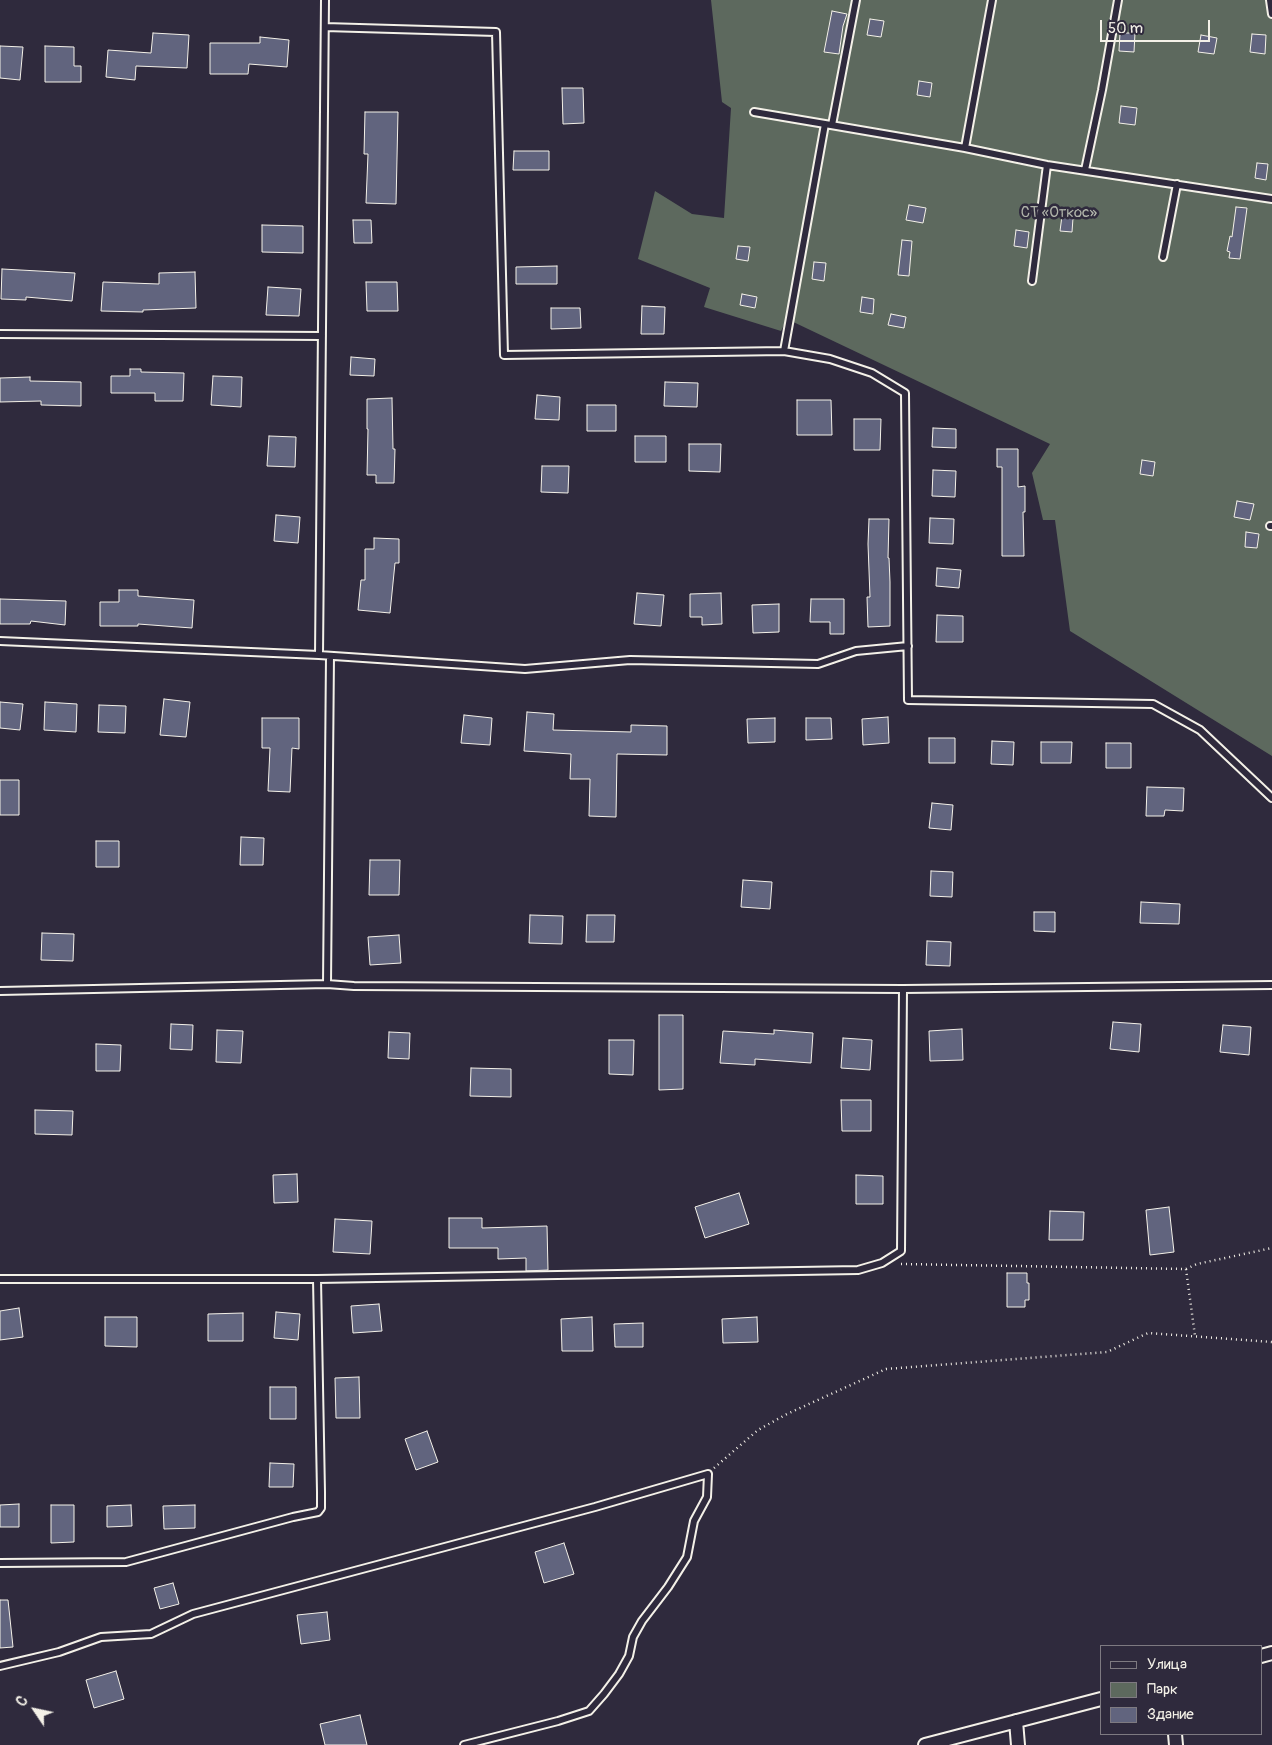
<!DOCTYPE html>
<meta charset="utf-8">
<style>
body{margin:0}
#map{position:relative;width:1272px;height:1745px;overflow:hidden;background:#2f2a3d;font-family:Pangolin,sans-serif}
canvas{display:block}
.legend{position:absolute;left:1100px;top:1645px;width:162px;height:90px;box-sizing:border-box;background:#2f2a3d;border:1px solid #7e7a81;margin:0;padding:6px 9px;list-style:none;font-size:15px;color:#f4f1e8}
.legend li{display:flex;align-items:center;gap:10px;height:25px}
.legend b{width:25px;border:1px solid #7e7a81}
.north{position:absolute;left:10px;top:1685px;width:50px;height:50px;-webkit-text-stroke:4px #2f2a3d;paint-order:stroke;rotate:304deg;font-size:14px;font-weight:700;line-height:20px;text-align:center;color:#f4f1e8}
.north::after{content:'';display:block;margin:auto;width:18px;height:22px;background:#f4f1e8;clip-path:polygon(50% 0,100% 100%,50% 72%,0 100%)}
.scale{position:absolute;left:1100px;top:20px;width:110px;height:22px;box-sizing:border-box;border:2px solid #f4f1e8;border-top:0;padding-left:6px;font-size:15px;line-height:18px;white-space:nowrap;color:#f4f1e8;-webkit-text-stroke:4px #2f2a3d;paint-order:stroke}
</style>
<div id="map">
<canvas width="1272" height="1745"></canvas>
<ul class="legend">
<li><b style="height:6px;background:#2f2a3d"></b>Улица</li>
<li><b style="height:14px;background:#5d695e"></b>Парк</li>
<li><b style="height:14px;background:#61647e"></b>Здание</li>
</ul>
<div class="north">С</div>
<div class="scale">50 m</div>
</div>
<script>
const g = document.querySelector('canvas').getContext('2d');
g.lineJoin = 'round';
function fillPath(path, color) { g.fillStyle = color; g.fill(path, 'evenodd'); }
const shape = rows => new Path2D(rows.map(r => 'M' + r).join(''));
function trace(path, color, width, dash) { g.strokeStyle = color; g.lineWidth = width; g.lineCap = dash ? 'butt' : 'round'; g.setLineDash(dash || []); g.stroke(path); }
function write(font, color, halo, rows, align = 'center') {
  g.font = font + ' Pangolin,sans-serif'; g.lineWidth = 5; g.setLineDash([]); g.textBaseline = 'middle'; g.strokeStyle = halo; g.fillStyle = color; for (const [text, x, y, turn = 0] of rows) {
    g.save(); g.translate(x, y); g.rotate((+turn || 0) * Math.PI / 180); g.textAlign = isNaN(turn) ? turn : align; if (halo) g.strokeText(text, 0, 0); g.fillText(text, 0, 0); g.restore();
  }
}
const green = shape([
 [711,0,1272,0,1272,756,1070,631,1055,520,1043,520,1032,473,1050,444,787,319,781,331,704,307,710,288,638,259,655,191,692,214,724,218,731,108,722,102]
]);
const building = shape([
 [832,11,847,14,843,26,839,54,824,52,832,11],
 [870,19,884,21,881,37,867,35,870,19],
 [153,33,189,35,187,68,136,66,135,80,106,77,108,50,151,53,153,33],
 [1120,33,1135,33,1134,52,1119,51,1120,33],
 [1252,34,1266,35,1265,54,1250,52,1252,34],
 [1201,35,1217,38,1214,54,1198,52,1201,35],
 [260,37,289,40,287,67,249,64,248,74,210,74,210,43,260,43,260,37],
 [0,46,23,47,20,80,0,78,0,46],
 [45,46,74,47,74,66,81,66,81,82,45,82,45,46],
 [919,81,932,83,930,97,917,95,919,81],
 [562,88,583,88,584,123,563,124,562,88],
 [1121,106,1137,108,1135,125,1119,123,1121,106],
 [365,112,398,112,396,204,366,203,368,154,364,154,365,112],
 [514,151,549,151,549,170,513,170,514,151],
 [1257,163,1268,164,1266,180,1255,178,1257,163],
 [909,205,926,208,923,223,906,220,909,205],
 [1236,207,1247,208,1240,259,1229,258,1230,252,1227,251,1230,236,1232,237,1236,207],
 [1062,216,1073,218,1072,232,1060,231,1062,216],
 [353,220,371,220,372,243,354,243,353,220],
 [262,225,303,226,303,253,262,252,262,225],
 [1016,230,1029,232,1027,248,1014,246,1016,230],
 [902,240,912,241,909,276,898,275,902,240],
 [738,246,750,247,748,261,736,259,738,246],
 [814,262,826,263,824,281,812,279,814,262],
 [557,266,557,284,516,284,516,267,557,266],
 [2,269,75,273,72,301,26,297,26,300,1,299,2,269],
 [195,272,196,308,143,310,143,312,101,311,103,282,159,284,159,273,195,272],
 [366,282,397,282,398,311,367,311,366,282],
 [268,287,301,289,299,316,266,315,268,287],
 [742,294,757,297,755,308,740,305,742,294],
 [862,297,874,299,873,314,860,312,862,297],
 [642,306,665,307,664,334,641,334,642,306],
 [551,308,580,308,581,328,551,329,551,308],
 [891,314,906,317,904,328,888,325,891,314],
 [351,357,375,359,374,376,350,375,351,357],
 [130,369,141,369,141,372,184,373,183,401,155,401,155,393,111,393,111,376,130,376,130,369],
 [213,376,242,377,241,407,211,405,213,376],
 [30,377,30,381,81,382,81,406,41,405,41,401,0,402,0,378,30,377],
 [665,382,698,383,697,407,664,406,665,382],
 [537,395,560,397,559,420,535,419,537,395],
 [392,398,393,449,395,449,394,483,376,483,376,475,367,475,368,429,367,429,367,399,392,398],
 [797,400,831,400,832,435,797,435,797,400],
 [587,405,616,405,616,431,587,431,587,405],
 [854,419,881,419,880,450,854,450,854,419],
 [933,428,956,429,956,448,932,447,933,428],
 [269,436,296,437,295,467,267,466,269,436],
 [635,436,666,436,666,462,635,462,635,436],
 [689,444,721,444,720,472,689,471,689,444],
 [997,449,1018,449,1018,487,1025,486,1025,512,1023,512,1024,556,1002,556,1002,467,997,467,997,449],
 [1142,460,1155,462,1153,476,1140,474,1142,460],
 [542,466,569,466,568,493,541,492,542,466],
 [933,470,956,471,955,497,932,496,933,470],
 [1237,501,1254,504,1250,520,1234,517,1237,501],
 [276,515,300,517,298,543,274,541,276,515],
 [930,518,954,519,953,544,929,543,930,518],
 [869,519,889,519,888,558,889,558,890,582,890,626,868,627,867,597,870,597,868,544,869,519],
 [1246,532,1259,534,1257,548,1245,547,1246,532],
 [374,538,399,539,399,563,395,563,390,613,358,610,361,580,365,580,365,549,374,549,374,538],
 [937,568,961,570,959,588,936,586,937,568],
 [119,590,138,590,138,596,194,600,192,628,138,624,138,626,100,626,100,602,119,602,119,590],
 [637,593,664,595,661,626,634,624,637,593],
 [721,593,722,624,702,625,702,617,690,617,690,594,721,593],
 [0,599,66,601,65,625,31,621,30,624,0,624,0,599],
 [811,599,844,599,844,634,830,634,830,622,810,622,811,599],
 [779,604,779,632,753,633,752,605,779,604],
 [937,615,963,616,963,642,936,642,937,615],
 [164,699,190,702,186,737,160,735,164,699],
 [0,702,23,704,20,730,0,728,0,702],
 [45,702,77,704,76,732,44,730,45,702],
 [99,705,126,706,125,733,98,732,99,705],
 [527,712,554,714,553,730,631,732,631,725,667,726,667,755,617,754,616,817,589,816,590,779,570,779,571,754,524,751,527,712],
 [464,715,492,718,490,745,461,743,464,715],
 [888,717,889,743,863,745,862,719,888,717],
 [262,718,299,718,299,749,292,748,290,792,268,791,270,748,262,748,262,718],
 [775,718,775,742,748,743,747,719,775,718],
 [806,718,831,718,832,739,806,740,806,718],
 [929,738,955,738,955,763,929,763,929,738],
 [992,741,1014,742,1013,765,991,764,992,741],
 [1041,742,1072,742,1071,763,1041,763,1041,742],
 [1106,743,1131,743,1131,768,1106,768,1106,743],
 [0,780,19,780,19,815,0,815,0,780],
 [1147,787,1184,788,1183,811,1165,810,1164,816,1146,816,1147,787],
 [932,803,953,805,951,830,929,828,932,803],
 [241,837,264,838,263,865,240,865,241,837],
 [96,841,119,841,119,867,96,867,96,841],
 [370,860,400,860,399,895,369,895,370,860],
 [931,871,953,872,952,897,930,896,931,871],
 [743,880,772,882,770,909,741,907,743,880],
 [1141,902,1180,904,1179,924,1140,923,1141,902],
 [1034,912,1055,912,1055,932,1034,931,1034,912],
 [530,915,563,916,562,944,529,943,530,915],
 [587,915,615,915,614,942,586,942,587,915],
 [42,933,74,934,73,961,41,960,42,933],
 [399,935,401,963,370,965,368,937,399,935],
 [927,941,951,942,950,966,926,965,927,941],
 [659,1015,683,1015,683,1089,659,1090,659,1015],
 [1113,1022,1141,1024,1139,1052,1110,1049,1113,1022],
 [171,1024,193,1025,192,1050,170,1049,171,1024],
 [1223,1025,1251,1027,1249,1055,1220,1052,1223,1025],
 [962,1029,963,1060,930,1061,929,1031,962,1029],
 [217,1030,243,1031,241,1063,216,1062,217,1030],
 [774,1030,813,1033,811,1063,755,1059,755,1065,720,1063,723,1031,774,1034,774,1030],
 [389,1032,410,1033,409,1059,388,1058,389,1032],
 [843,1038,872,1040,870,1070,841,1068,843,1038],
 [609,1040,634,1040,633,1075,609,1074,609,1040],
 [96,1044,121,1045,120,1071,96,1071,96,1044],
 [471,1068,511,1069,511,1097,470,1096,471,1068],
 [841,1100,871,1100,871,1131,842,1131,841,1100],
 [35,1110,73,1111,72,1135,35,1134,35,1110],
 [297,1174,298,1202,274,1203,273,1175,297,1174],
 [856,1175,883,1176,883,1204,856,1204,856,1175],
 [739,1193,749,1224,705,1238,695,1207,739,1193],
 [1169,1207,1174,1252,1150,1255,1146,1210,1169,1207],
 [1050,1211,1084,1212,1083,1240,1049,1240,1050,1211],
 [449,1218,482,1218,482,1228,547,1226,548,1270,526,1271,526,1258,498,1259,498,1248,449,1248,449,1218],
 [335,1219,372,1221,370,1254,333,1252,335,1219],
 [1007,1273,1027,1273,1027,1283,1029,1283,1029,1300,1025,1300,1025,1307,1007,1307,1007,1273],
 [379,1304,382,1331,353,1333,351,1306,379,1304],
 [19,1308,23,1337,0,1340,0,1311,19,1308],
 [276,1312,300,1314,298,1340,274,1338,276,1312],
 [243,1313,243,1341,208,1341,208,1314,243,1313],
 [105,1317,137,1317,137,1347,105,1346,105,1317],
 [592,1317,593,1351,562,1351,561,1319,592,1317],
 [757,1317,758,1342,723,1343,722,1319,757,1317],
 [643,1323,643,1347,615,1347,614,1324,643,1323],
 [359,1377,360,1418,336,1418,335,1378,359,1377],
 [270,1387,296,1387,296,1419,270,1419,270,1387],
 [427,1431,438,1462,416,1470,405,1439,427,1431],
 [270,1463,294,1464,293,1487,269,1487,270,1463],
 [19,1504,19,1527,0,1527,0,1505,19,1504],
 [51,1505,74,1505,74,1542,51,1543,51,1505],
 [131,1505,132,1526,107,1527,107,1506,131,1505],
 [195,1505,195,1528,164,1529,163,1506,195,1505],
 [564,1543,574,1574,544,1583,535,1552,564,1543],
 [173,1583,179,1604,160,1609,154,1588,173,1583],
 [0,1600,8,1600,13,1647,0,1648,0,1600],
 [327,1612,330,1640,301,1644,297,1615,327,1612],
 [116,1671,124,1699,94,1708,86,1680,116,1671],
 [360,1715,367,1745,325,1745,320,1724,360,1715]
]);
const path = shape([
 [901,1264,1186,1269,1197,1264,1272,1248],
 [1186,1269,1195,1336],
 [714,1468,758,1430,787,1414,886,1369,1107,1352,1148,1333,1272,1342]
]);
const lane = shape([
 [1270,0,1272,14],
 [325,27,496,32,504,355,784,351],
 [754,112,825,124],
 [832,125,856,0],
 [965,148,992,0],
 [1085,170,1102,90,1118,0],
 [1272,199,1047,165,965,148,825,124,784,351,830,359,872,373,905,393,908,700,1153,704,1200,730,1272,798],
 [1163,257,1177,184],
 [1032,281,1047,165],
 [0,334,322,336],
 [1270,526,1272,526],
 [0,641,319,655,325,0],
 [319,655,525,669,630,660,818,664,856,651,908,646],
 [327,984,330,656],
 [0,991,327,984,354,986,903,989,1272,985],
 [0,1279,317,1279,858,1270,882,1263,901,1251,903,989],
 [0,1563,126,1562,293,1517,318,1512,321,1508,321,1492,317,1279],
 [0,1666,59,1652,101,1637,151,1634,193,1614,595,1507,708,1474,707,1497,694,1521,687,1557,668,1587,642,1621,633,1637,629,1656,619,1674,604,1694,589,1711,558,1721,464,1745]
]);
const street = shape([
 [1261,1656,1272,1653],
 [1016,1721,1018,1745],
 [1175,1734,1176,1745],
 [925,1745,1101,1699]
]);
const parkNames = [
 ["СТ «Откос»",1059,213]
];
fillPath(green, '#5d695e');
fillPath(building, '#61647e');
trace(building, '#f4f1e8', 1);
trace(lane, '#f4f1e8', 10);
trace(street, '#f4f1e8', 16);
trace(path, '#f4f1e8', 2.5, [1, 4]);
trace(lane, '#2f2a3d', 6);
trace(street, '#2f2a3d', 12);
write('15px', '#b0b4aa', '#2f2a3d', parkNames);
</script>
